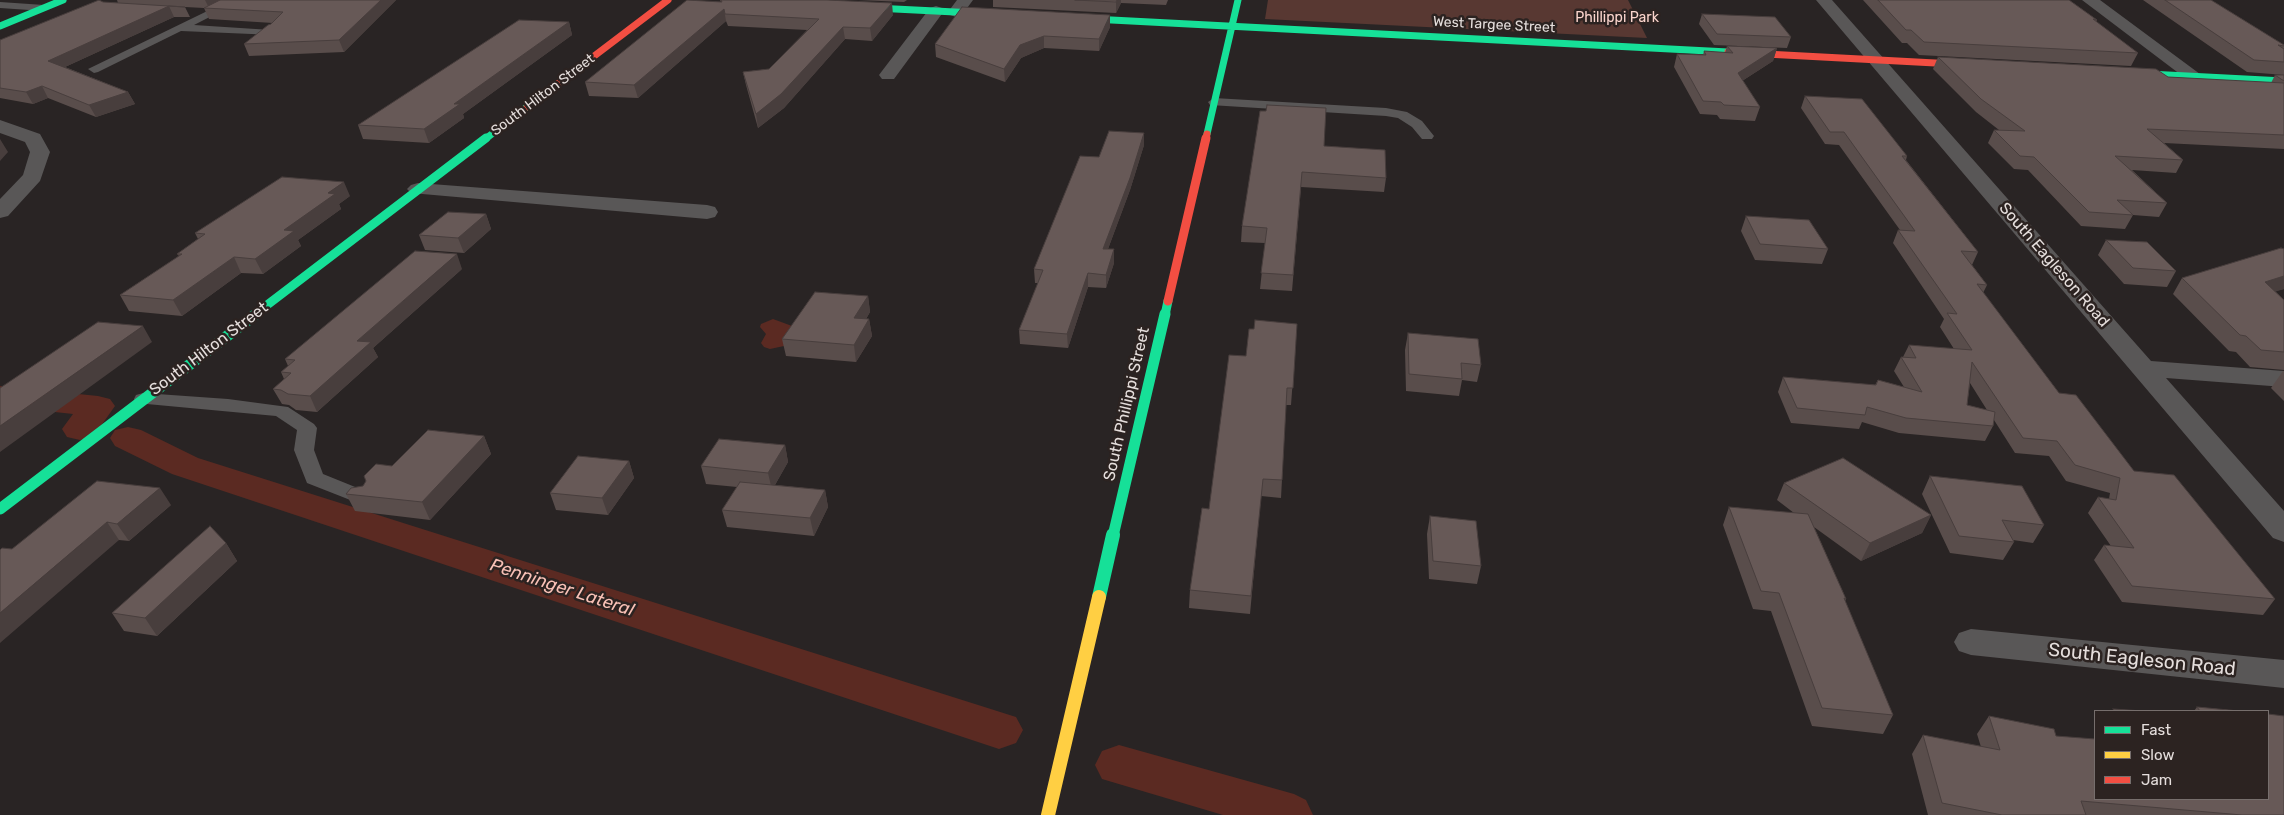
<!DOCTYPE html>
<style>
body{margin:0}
#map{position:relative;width:2284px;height:815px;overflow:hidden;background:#292424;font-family:Rubik,sans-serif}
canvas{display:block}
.legend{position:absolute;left:2094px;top:710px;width:175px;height:90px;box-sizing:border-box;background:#2c2321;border:1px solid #766e6c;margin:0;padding:6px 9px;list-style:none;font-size:15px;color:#e5dedc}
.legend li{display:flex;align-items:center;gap:10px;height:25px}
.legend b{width:25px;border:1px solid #766e6c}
</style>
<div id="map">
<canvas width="2284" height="815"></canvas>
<ul class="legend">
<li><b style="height:6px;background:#16e098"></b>Fast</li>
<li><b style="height:6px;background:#ffcf43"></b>Slow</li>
<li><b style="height:6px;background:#f24e42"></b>Jam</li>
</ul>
</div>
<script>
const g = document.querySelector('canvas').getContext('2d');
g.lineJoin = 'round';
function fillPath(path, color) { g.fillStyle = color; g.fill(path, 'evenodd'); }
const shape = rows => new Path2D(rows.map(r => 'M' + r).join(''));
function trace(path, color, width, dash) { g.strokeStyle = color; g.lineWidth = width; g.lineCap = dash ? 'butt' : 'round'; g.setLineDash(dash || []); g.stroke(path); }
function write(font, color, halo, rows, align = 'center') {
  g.font = font + ' Rubik,sans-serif'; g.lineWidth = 5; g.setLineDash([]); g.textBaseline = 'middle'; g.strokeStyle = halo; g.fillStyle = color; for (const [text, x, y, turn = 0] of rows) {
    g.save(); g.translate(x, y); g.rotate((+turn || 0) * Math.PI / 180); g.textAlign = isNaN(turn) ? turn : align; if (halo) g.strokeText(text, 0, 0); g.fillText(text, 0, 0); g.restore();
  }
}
const green = shape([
 [1268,0,1628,0,1647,38,1265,19]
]);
const water = shape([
 [773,319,792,326,784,346,770,349,764,347,761,343,766,334,760,327,761,324]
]);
const canal = shape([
 [0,386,98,396,110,399,115,406,93,437,80,440,67,437,62,429,73,414,0,406,0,386],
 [128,427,141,430,198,458,1016,717,1023,730,1016,743,999,749,172,474,115,446,110,438,115,430,128,427],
 [1119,745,1294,794,1306,800,1313,815,1223,815,1102,779,1095,765,1102,751,1119,745]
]);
const lane = shape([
 [230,0,243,0,194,25,271,30,277,33,275,35,181,31,98,72,94,73,88,69,230,0],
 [0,2,44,5,49,8,44,11,0,8,0,2],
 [1214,98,1386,108,1407,112,1422,121,1434,136,1432,139,1422,139,1412,127,1398,118,1386,116,1210,105,1208,102,1214,98],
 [143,393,228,399,288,407,314,424,317,428,314,450,323,474,370,493,373,498,370,503,363,505,307,483,294,450,297,430,276,416,136,403,134,399,136,395,143,393]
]);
const street = shape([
 [957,0,973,0,962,15,956,17,950,15,948,12,957,0],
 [1816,0,1832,0,2151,361,2284,371,2284,387,2166,378,2284,511,2284,542,2273,538,1816,0],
 [2082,0,2100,0,2204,77,2201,81,2195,82,2189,81,2082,0],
 [936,6,942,8,944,11,894,79,882,79,879,75,882,71,930,8,936,6],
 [0,120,40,134,50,152,40,181,8,216,0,218,0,199,23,175,30,152,25,142,0,133,0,120],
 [418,183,707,205,715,207,718,212,715,217,707,219,411,193,407,189,411,185,418,183],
 [1971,629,2284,660,2284,688,1971,655,1959,651,1954,642,1959,633,1971,629]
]);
const fastFar3 = shape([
 [855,7,995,14],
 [1073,18,1728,52],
 [0,26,63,0],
 [2129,73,2284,81],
 [1207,134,1238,0],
 [484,140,527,107]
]);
const fastFar2 = shape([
 [254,315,486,138],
 [1165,315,1168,301]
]);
const fastFar1 = shape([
 [0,509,256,314],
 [1113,536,1165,314]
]);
const fast = shape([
 [1099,597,1113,535]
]);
const slow = shape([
 [1048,815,1099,597]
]);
const jamFar1 = shape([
 [1728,52,1973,65],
 [527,107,668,0],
 [1206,140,1207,134]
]);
const jam = shape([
 [1168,301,1206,138]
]);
const wall = shape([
 [117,0,396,0,344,52,249,56,244,44,273,23,209,19,204,8,185,7,190,17,174,17,65,67,128,92,135,104,96,117,48,98,33,104,0,98,0,40,103,2,118,3],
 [720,0,827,0,893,15,872,41,845,39,784,108,758,128,746,85,743,72,769,69,807,30,728,26,726,21,638,98,589,96,585,82,721,2],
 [858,0,907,0,904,2],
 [993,0,1168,0,1166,5,1121,3,1116,13,993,7],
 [1863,0,2069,0,2097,20,2096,22,2138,53,2131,66,1919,55,1907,43,1902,43],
 [2143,0,2211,0,2284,45,2284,75,2247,72],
 [1702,14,1791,37,1787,48,1714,45,1699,24],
 [569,22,572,35,463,114,464,118,429,143,363,139,358,125],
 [1110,27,1099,51,1044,48,1021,58,1005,82,936,57,935,44],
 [1727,46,1777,48,1773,61,1742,81,1760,107,1755,121,1720,119,1717,115,1700,114,1674,67,1677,54,1703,55,1704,51,1725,53],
 [1938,57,2168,77,2271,83,2275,75,2284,75,2284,149,2164,143,2183,160,2176,173,2132,170,2167,203,2159,217,2133,215,2125,229,2081,226,2028,170,2014,169,1988,143,1994,130,1999,130,1976,112,1933,69],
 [1805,96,1907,156,1906,160,1978,252,1972,265,1987,285,1983,293,2059,393,2134,471,2275,599,2263,615,2122,602,2094,560,2104,545,2111,546,2088,513,2098,497,2109,499,2110,493,2066,481,2049,456,2015,453,1994,420,1993,426,1985,441,1899,433,1862,422,1859,429,1791,423,1778,392,1783,377,1875,385,1878,380,1904,387,1894,371,1901,357,1903,357,1909,345,1954,349,1940,327,1944,319,1893,243,1898,230,1900,230,1839,145,1825,144,1801,108],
 [1970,383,1987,410,1967,405],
 [1144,145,1130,190,1108,249,1114,263,1106,288,1088,287,1068,348,1020,344,1019,330,1038,283,1035,283,1034,269,1099,157],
 [1324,146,1386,178,1384,192,1301,187,1292,291,1260,289,1265,243,1241,242,1242,226],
 [350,196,339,204,341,209,298,240,301,246,263,274,241,273,182,316,129,311,120,295,179,256,177,254,198,239,195,233],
 [486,214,491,229,464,253,425,250,419,235],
 [1746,216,1828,249,1822,264,1755,260,1741,231],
 [2106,240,2176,271,2167,287,2124,284,2098,255],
 [2284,249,2284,289,2275,291,2284,300,2284,370,2250,367,2236,352,2229,351,2173,294,2182,278],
 [462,269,373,348,378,357,317,412,296,410,289,405,282,404,273,389,284,379,281,372,288,366,285,359],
 [868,296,870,312,866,319,869,319,872,336,856,362,786,356,782,339],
 [1297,324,1291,405,1286,405,1281,498,1261,496,1250,614,1189,608,1190,590,1246,356,1254,329],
 [1408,333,1481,365,1477,382,1462,380,1459,396,1406,391,1405,350],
 [2283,371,2284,371,2284,401,2271,388],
 [484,436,491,454,430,520,355,511,346,494,363,486,392,466],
 [785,445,788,462,775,485,825,490,828,507,814,536,727,527,722,510,737,487,706,484,701,466],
 [629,461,634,478,608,515,556,510,550,493],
 [1930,476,2044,525,2033,543,2013,540,2014,542,2003,560,1950,553,1922,494],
 [1784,483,1931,515,1922,533,1861,561,1814,527,1846,599,1845,601,1893,715,1883,734,1812,726,1771,611,1753,609,1723,525,1729,507,1794,513,1777,500],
 [171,505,129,541,119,540,12,549],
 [1430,516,1481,566,1477,584,1429,579,1427,534],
 [226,543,237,561,157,636,124,631,112,613],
 [2197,707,2239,711,2194,711],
 [1989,716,2056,736,2284,815,1928,815,1912,754,1923,735,1981,747,1977,734]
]);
const shadedWall = shape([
 [205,0,226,0,209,8],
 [381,0,396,0,344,52,339,40],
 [1117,0,1121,0,1121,3,1116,13,1116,2],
 [892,3,893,15,872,41,870,28],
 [169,6,174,17,54,72,48,61],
 [724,9,726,21,638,98,634,85],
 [1110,15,1110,27,1099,51,1099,39],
 [569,22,572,35,463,114,464,118,429,143,424,129,454,104],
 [843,27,845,39,784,108,758,128,756,114],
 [1044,36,1044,48,1021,58,1005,82,1004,69,1020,45],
 [1777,48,1773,61,1734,86,1738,73],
 [42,86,48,98,33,104,26,92],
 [128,92,135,104,96,117,89,105],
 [1144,133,1144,145,1130,190,1103,262,1103,249],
 [0,139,8,152,0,161],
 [344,182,350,196,339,204,341,209,298,240,301,246,263,274,255,259,284,230,328,193],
 [486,214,491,229,464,253,458,238],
 [1114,249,1114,263,1106,288,1106,275],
 [457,254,462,269,373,348,378,357,317,412,310,396,357,341],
 [234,257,241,273,182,316,173,300],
 [1088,273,1088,287,1068,348,1067,334],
 [2284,276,2284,289,2255,298,2265,282],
 [868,296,870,312,857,334,854,318],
 [869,319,872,336,856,362,854,345],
 [143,326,152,342,0,452,0,426],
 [484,436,491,454,430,520,422,502],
 [785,445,788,462,772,490,768,473],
 [629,461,634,478,608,515,602,498],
 [160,488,171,505,129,541,117,524],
 [825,490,828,507,814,536,810,518],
 [1931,515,1922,533,1861,561,1870,543],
 [107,522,119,540,0,643,0,613],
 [226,543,237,561,157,636,145,618]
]);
const building = shape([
 [99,0,103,2,185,7,169,6,48,61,128,92,89,105,42,86,26,92,0,88,0,40,99,0],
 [220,0,381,0,339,40,244,44,268,25,271,24,283,12,204,8,220,0],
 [687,0,722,2,721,0,827,0,892,3,870,28,843,27,781,94,756,114,743,72,769,69,819,19,725,14,724,9,634,85,585,82,687,0],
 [1075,0,1117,0,1116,2,1075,0],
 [1878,0,2069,0,2097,20,2093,19,2138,53,1924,42,1911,30,1906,30,1878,0],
 [2165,0,2211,0,2284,45,2284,46,2278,45,2284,49,2284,62,2254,60,2165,0],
 [962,7,1110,15,1099,39,1044,36,1020,45,1004,69,935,44,962,7],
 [1702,14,1775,17,1791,37,1717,34,1702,14],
 [519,20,569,22,454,104,460,104,424,129,358,125,519,20],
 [1727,46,1777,48,1738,73,1760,107,1724,105,1721,102,1703,101,1677,54,1706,55,1704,51,1733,53,1727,46],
 [1938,57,2156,69,2168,77,2284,83,2284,135,2147,129,2183,160,2115,156,2167,203,2117,200,2133,215,2089,212,2034,157,2020,156,1994,130,2025,131,1981,99,1938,57],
 [2275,75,2284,75,2284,81,2275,75],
 [1805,96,1862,99,1907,156,1902,156,1978,252,1961,251,1987,285,1977,284,2059,393,2076,395,2134,471,2174,475,2275,599,2132,586,2104,545,2134,548,2098,497,2116,500,2120,478,2075,465,2057,441,2023,438,1972,362,1967,405,1995,412,1993,426,1906,418,1867,407,1865,415,1797,408,1783,377,1876,385,1878,380,1922,392,1901,357,1916,358,1909,345,1972,350,1947,313,1957,314,1898,230,1915,231,1844,132,1830,132,1805,96],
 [1267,105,1326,108,1324,146,1385,150,1386,178,1302,172,1293,275,1261,273,1267,228,1242,226,1260,111,1266,111,1267,105],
 [1109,131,1144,133,1130,178,1103,249,1114,249,1106,275,1088,273,1067,334,1019,330,1043,270,1034,269,1080,156,1099,157,1109,131],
 [282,177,344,182,328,193,335,194,284,230,294,231,255,259,234,257,173,300,120,295,182,254,177,254,205,234,195,233,282,177],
 [448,212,486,214,458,238,419,235,448,212],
 [1746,216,1809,220,1828,249,1760,244,1746,216],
 [2106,240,2147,242,2176,271,2133,268,2106,240],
 [2281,248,2284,249,2284,276,2265,282,2284,300,2284,352,2261,350,2246,336,2240,335,2182,278,2281,248],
 [415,251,457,254,357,341,371,342,310,396,288,394,281,390,273,389,291,373,281,372,295,360,285,359,415,251],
 [815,292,868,296,854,318,869,319,854,345,782,339,815,292],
 [1255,320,1297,324,1293,388,1287,388,1282,480,1263,479,1251,596,1190,590,1202,508,1209,509,1229,355,1246,356,1249,329,1254,329,1255,320],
 [98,322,143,326,0,426,0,388,98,322],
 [1408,333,1478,339,1481,365,1461,363,1462,379,1409,374,1408,333],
 [428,430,484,436,422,502,346,494,351,488,363,486,366,481,364,476,376,464,392,466,428,430],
 [719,439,785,445,768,473,701,466,719,439],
 [578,456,629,461,602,498,550,493,578,456],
 [1843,458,1931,515,1870,543,1784,483,1843,458],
 [1930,476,2022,486,2044,525,2002,520,2014,542,1959,536,1930,476],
 [97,481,160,488,117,524,107,522,0,613,0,550,2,548,12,549,97,481],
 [740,482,825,490,810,518,722,510,740,482],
 [1729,507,1808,514,1846,599,1844,598,1893,715,1822,708,1779,593,1761,591,1729,507],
 [1430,516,1476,521,1481,566,1433,561,1430,516],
 [210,526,226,543,145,618,112,613,210,526],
 [2197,707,2239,711,2200,711,2197,707],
 [2113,709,2143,711,2115,711,2113,709],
 [2268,714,2284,716,2284,815,2242,815,2081,801,2086,815,2002,815,1942,803,1923,735,2000,750,1989,716,2054,729,2056,736,2095,739,2095,799,2268,799,2268,714]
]);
const farParknames = [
 ["Phillippi Park",1617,18]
];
const farStreetnames = [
 ["West Targee Street",1494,25,3],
 ["South Hilton Street",543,95,-37]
];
const streetNames = [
 ["South Eagleson Road",2054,265,49],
 ["South Hilton Street",209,349,-37],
 ["South Phillippi Street",1127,404,-77]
];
const waterNames = [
 ["Penninger Lateral",562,588,18]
];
const nearStreetnames = [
 ["South Eagleson Road",2142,660,6]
];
fillPath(green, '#583832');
fillPath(water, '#5b2a22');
fillPath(canal, '#5b2a22');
fillPath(lane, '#595757');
fillPath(street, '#595757');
trace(fastFar3, '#16e098', 7);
trace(fastFar2, '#16e098', 9);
trace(fastFar1, '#16e098', 11);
trace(fast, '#16e098', 14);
trace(slow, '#ffcf43', 14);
trace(jamFar1, '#f24e42', 7);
trace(jam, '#f24e42', 9);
fillPath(wall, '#594d4b');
fillPath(shadedWall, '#483e3d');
fillPath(building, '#675957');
trace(building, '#483e3d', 1);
write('14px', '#fbd5cd', '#2c2321', farParknames);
write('14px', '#e5dedc', '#2c2321', farStreetnames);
write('16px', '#e5dedc', '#2c2321', streetNames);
write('italic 18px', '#f9c1b6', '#2c2321', waterNames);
write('19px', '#e5dedc', '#2c2321', nearStreetnames);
</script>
